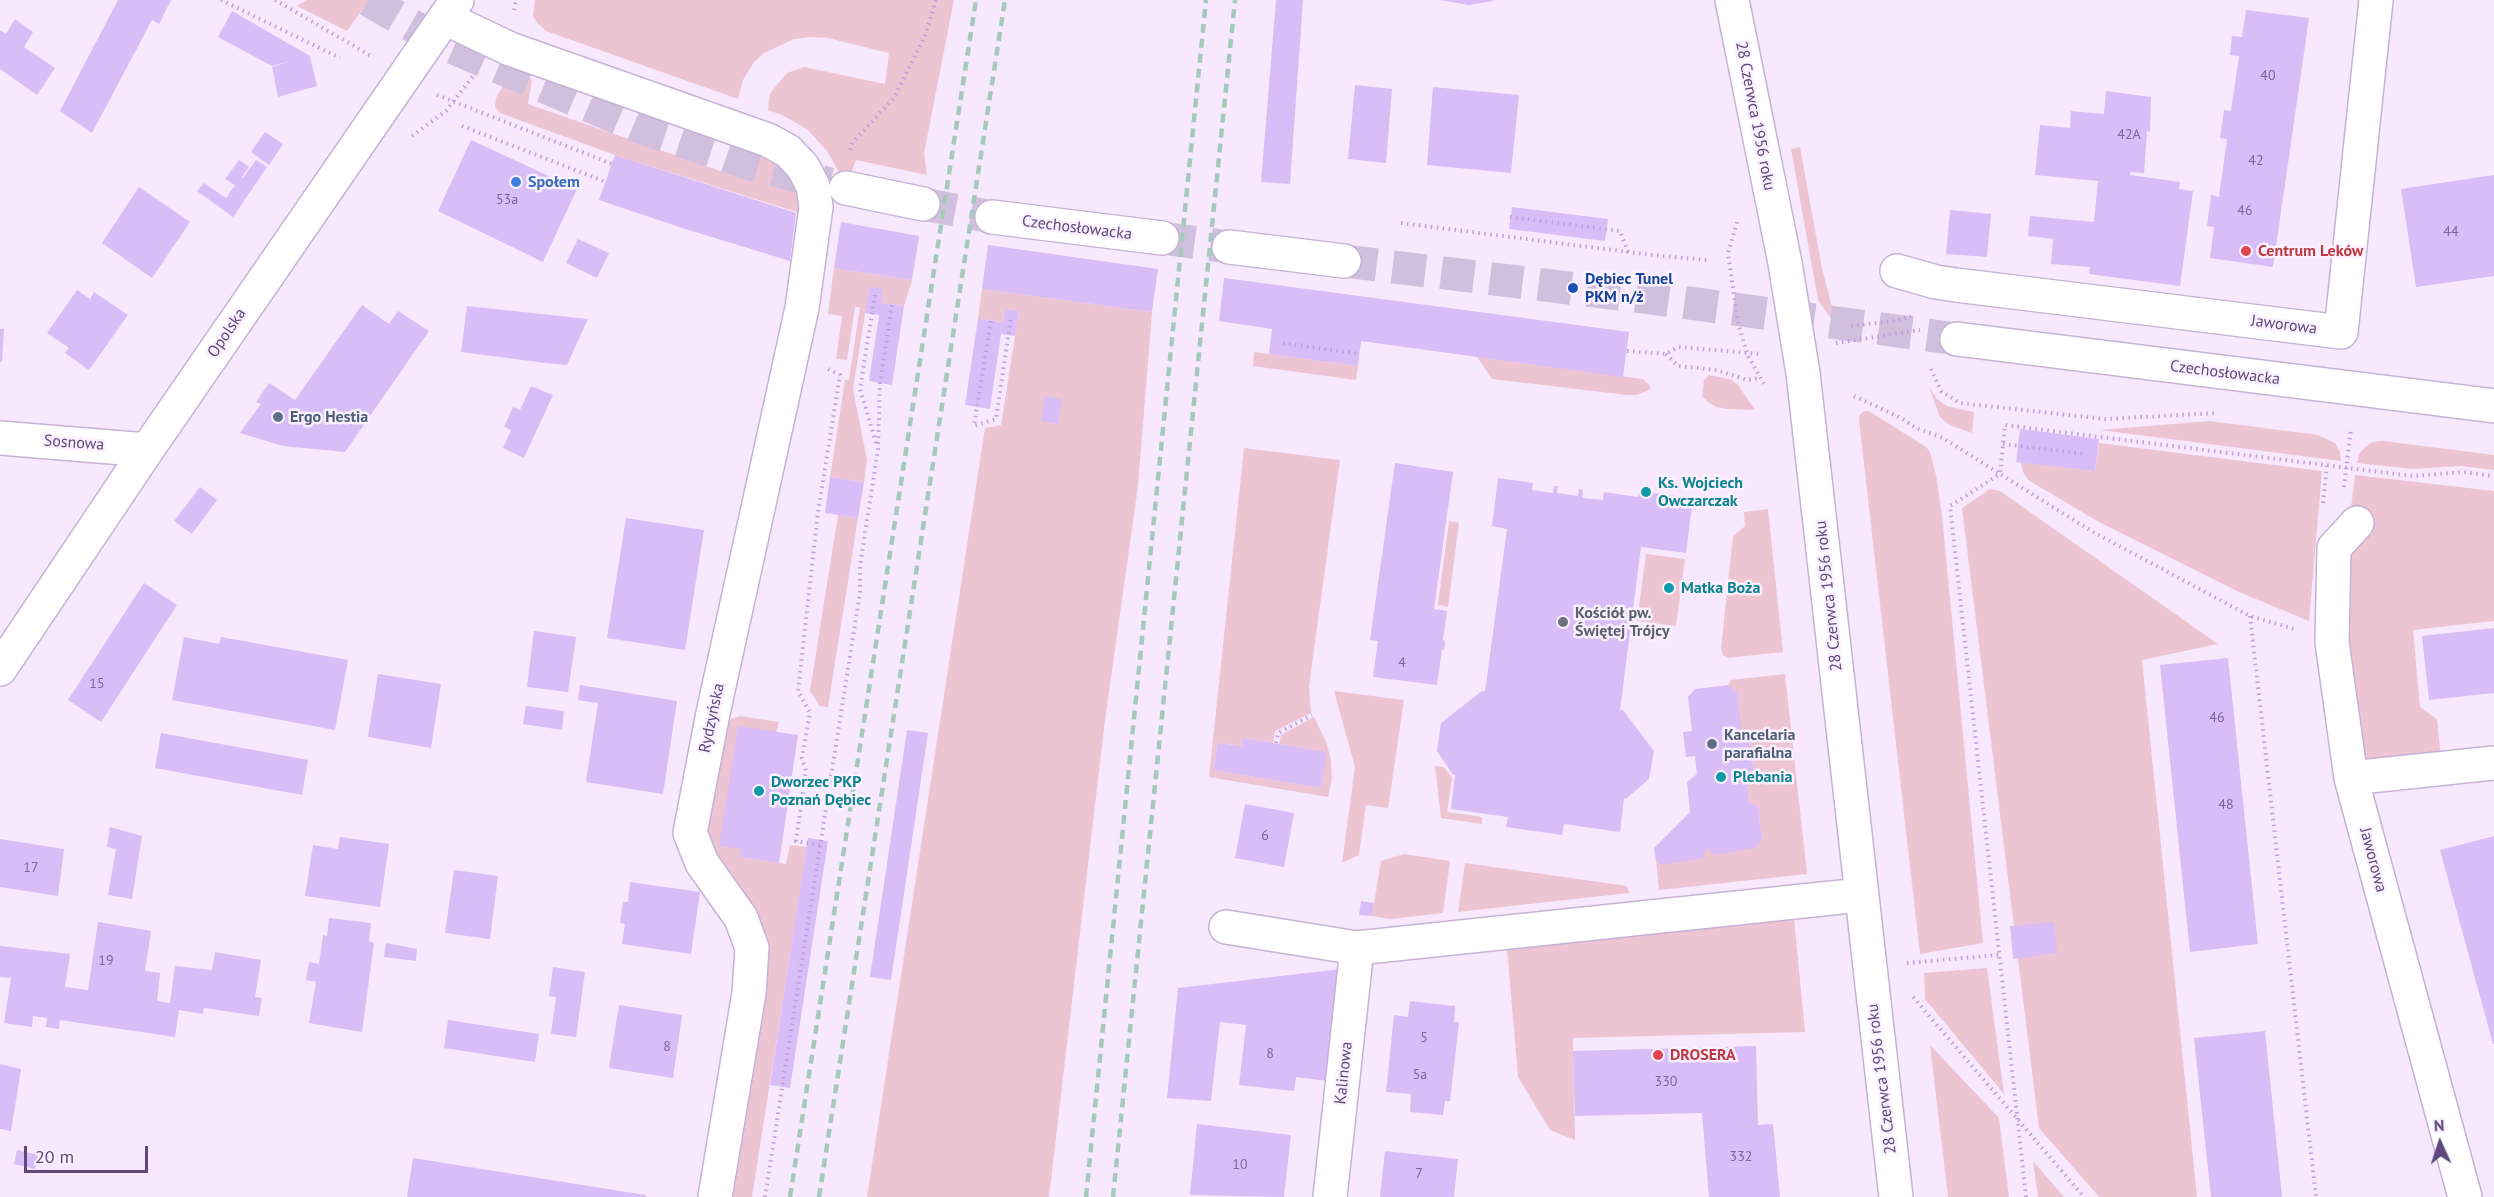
<!DOCTYPE html>
<meta charset="utf-8">
<style>
body{margin:0}
#map{position:relative;width:2494px;height:1197px;overflow:hidden;background:#f7e8fe;font-family:"PT Sans",sans-serif}
canvas{display:block}
.north{position:absolute;left:2410px;top:1113px;width:60px;height:60px;-webkit-text-stroke:4px #faf0ff;paint-order:stroke;rotate:357deg;font-size:16px;font-weight:700;line-height:24px;text-align:center;color:#5f497b}
.north::after{content:'';display:block;margin:auto;width:21px;height:27px;background:#5f497b;clip-path:polygon(50% 0,100% 100%,50% 72%,0 100%)}
.scale{position:absolute;left:24px;top:1146px;width:124px;height:27px;box-sizing:border-box;border:3px solid #5f497b;border-top:0;padding-left:8px;font-size:18px;line-height:21px;white-space:nowrap;color:#5f497b;-webkit-text-stroke:4px #faf0ff;paint-order:stroke}
</style>
<div id="map">
<canvas width="2494" height="1197"></canvas>
<div class="north">N</div>
<div class="scale">20 m</div>
</div>
<script>
const g = document.querySelector('canvas').getContext('2d');
g.lineJoin = 'round';
function fillPath(path, color) { g.fillStyle = color; g.fill(path, 'evenodd'); }
const shape = rows => new Path2D(rows.map(r => 'M' + r).join(''));
function trace(path, color, width, dash) { g.strokeStyle = color; g.lineWidth = width; g.lineCap = dash ? 'butt' : 'round'; g.setLineDash(dash || []); g.stroke(path); }
function write(font, color, halo, rows, align = 'center') {
  g.font = font + ' "PT Sans",sans-serif'; g.lineWidth = 5; g.setLineDash([]); g.textBaseline = 'middle'; g.strokeStyle = halo; g.fillStyle = color; for (const [text, x, y, turn = 0] of rows) {
    g.save(); g.translate(x, y); g.rotate((+turn || 0) * Math.PI / 180); g.textAlign = isNaN(turn) ? turn : align; if (halo) g.strokeText(text, 0, 0); g.fillText(text, 0, 0); g.restore();
  }
}
const green = shape([
 [307,0,369,0,347,31,297,6],
 [535,0,954,0,924,153,927,175,856,160,851,174,840,174,827,151,807,129,782,115,768,110,770,94,776,86,787,73,804,67,885,84,889,53,828,38,812,37,794,39,764,53,754,62,743,80,738,99,546,31,537,23,533,16],
 [515,66,526,72,532,81,528,104,729,174,734,161,742,154,752,152,766,157,779,165,789,176,799,199,800,213,615,155,500,113,495,107,496,98],
 [1800,147,1822,269,1838,329,1818,300,1791,149],
 [834,268,912,280,904,306,881,303,869,288,853,389,867,460,864,482,830,477,845,380,849,380,860,307,855,307,847,360,836,359,842,316,828,314],
 [982,289,1152,312,1138,486,1105,720,1049,1197,867,1197,985,428,1001,425,1019,311,1005,309,1003,322,978,319],
 [1254,352,1358,366,1356,380,1253,366],
 [1477,357,1643,379,1649,385,1651,389,1637,395,1627,395,1492,379],
 [1709,375,1730,379,1738,385,1755,410,1727,409,1716,407,1708,402,1702,396,1704,380],
 [1929,387,1937,399,1947,406,1974,412,1972,433,1949,425,1940,417],
 [1864,411,1869,411,1926,447,1930,452,1936,475,1942,515,1983,943,1920,954,1859,420,1859,415],
 [2210,421,2318,435,2335,443,2340,452,2341,461,2100,430],
 [2383,441,2494,455,2494,470,2461,466,2412,469,2357,463,2359,454,2365,447,2373,442],
 [2099,443,2322,471,2309,621,2239,592,2099,522,2028,480,2023,472,2021,462,2095,471],
 [1244,448,1340,460,1309,686,1311,713,1275,731,1273,743,1243,738,1242,746,1218,743,1213,770,1321,788,1326,752,1279,744,1281,735,1314,717,1326,742,1331,760,1332,779,1328,797,1209,777],
 [2355,475,2494,491,2494,621,2413,630,2420,707,2437,719,2441,758,2363,766,2345,642,2346,550],
 [1990,489,2000,491,2218,644,2142,660,2197,1197,2099,1197,2039,1128,1962,508],
 [1768,509,1783,652,1728,658,1723,655,1721,649,1733,536,1745,526,1744,512],
 [838,515,858,518,828,707,820,706,810,691],
 [1449,521,1459,523,1448,607,1438,605],
 [1646,554,1685,559,1676,626,1637,621],
 [1785,674,1807,874,1659,890,1656,860,1702,856,1707,848,1762,840,1758,808,1749,802,1747,780,1754,773,1750,740,1742,735,1728,685,1731,680],
 [1334,691,1404,700,1388,808,1366,805,1359,855,1342,863,1355,767],
 [740,716,779,722,739,857,786,864,790,845,807,847,752,1197,729,1197,768,949,767,938,762,928,705,851,702,837,725,721],
 [1435,766,1444,767,1452,778,1447,812,1482,817,1482,824,1441,818],
 [1404,854,1450,861,1443,913,1390,919,1372,916,1381,861],
 [1465,863,1627,886,1629,893,1458,912],
 [1794,918,1805,1032,1573,1038,1575,1140,1550,1130,1518,1077,1507,948],
 [1987,968,2004,1094,1925,999,1924,973],
 [1930,1045,1999,1118,2009,1197,1948,1197],
 [2033,1161,2064,1197,2038,1197]
]);
const building = shape([
 [118,0,171,0,159,24,152,20,92,133,60,111],
 [1276,0,1303,0,1290,184,1261,182],
 [1440,0,1493,0,1493,1,1469,5],
 [2246,10,2309,18,2273,267,2210,258,2214,227,2207,226,2211,195,2219,197,2227,139,2220,138,2224,110,2231,111,2239,56,2230,55,2232,36,2242,37],
 [232,11,310,56,317,86,278,97,272,67,291,61,272,66,218,37],
 [15,19,33,32,24,47,55,68,37,95,0,69,0,30,6,34],
 [1355,85,1392,89,1386,163,1348,159],
 [1433,87,1519,95,1511,173,1427,165],
 [2106,91,2151,97,2150,132,2147,131,2144,173,2130,172,2130,175,2180,182,2179,189,2193,191,2180,286,2089,274,2090,267,2051,264,2053,239,2028,236,2030,216,2094,222,2098,181,2035,175,2040,125,2070,128,2071,111,2104,114],
 [265,132,283,144,269,165,251,152],
 [471,140,577,189,543,262,438,211],
 [615,155,796,213,790,261,679,227,599,200],
 [239,160,249,167,242,177,243,178,256,160,267,167,233,217,197,191,204,183,226,198,235,185,225,179],
 [2494,175,2494,276,2416,287,2401,189],
 [139,187,190,222,152,278,102,243],
 [1512,207,1608,219,1605,241,1509,229],
 [1950,210,1991,214,1987,257,1946,254],
 [841,222,919,236,912,280,834,268],
 [578,239,609,253,597,278,566,263],
 [988,245,1158,269,1152,312,982,289],
 [1224,278,1629,332,1623,377,1361,341,1358,366,1269,354,1272,329,1219,321],
 [869,287,883,289,881,303,904,306,892,385,869,381,879,315,865,313],
 [77,290,90,299,94,292,128,315,89,370,65,353,69,348,47,333],
 [362,305,389,324,398,311,429,331,345,452,283,446,240,433,261,404,256,402,269,383,295,400],
 [467,306,551,315,588,319,567,365,546,363,461,352],
 [1005,309,1019,311,1015,336,1001,334,990,409,965,405,978,319,1003,322],
 [0,329,4,329,2,362,0,362],
 [531,386,553,395,524,458,503,448,511,430,504,427,513,407,520,410],
 [1045,396,1062,399,1058,424,1041,421],
 [2020,429,2099,439,2095,471,2016,462],
 [1395,463,1453,472,1434,609,1447,611,1443,640,1445,641,1444,650,1442,649,1437,685,1373,677,1378,641,1370,640],
 [830,477,864,482,858,518,825,513],
 [1498,478,1533,483,1532,490,1553,493,1554,486,1558,486,1557,493,1578,496,1579,489,1583,490,1582,498,1603,500,1604,492,1638,497,1639,491,1693,498,1686,553,1641,547,1620,710,1623,710,1654,751,1649,779,1626,799,1624,798,1620,832,1564,824,1562,835,1506,827,1508,817,1451,809,1455,775,1453,775,1437,751,1441,723,1482,691,1485,692,1507,529,1492,526],
 [200,487,217,500,192,534,174,521],
 [626,518,704,530,685,650,607,638],
 [144,583,177,605,101,722,68,700],
 [2494,628,2494,693,2429,700,2422,636],
 [534,631,576,637,568,692,527,687],
 [184,637,219,644,221,637,348,660,335,730,172,700],
 [2228,658,2258,944,2190,952,2160,665],
 [378,674,441,684,431,748,368,737],
 [580,685,677,701,663,794,586,782,598,703,578,700],
 [1728,685,1737,692,1742,735,1750,740,1754,773,1747,780,1749,802,1758,807,1762,840,1755,848,1715,855,1707,848,1703,858,1661,865,1656,860,1654,848,1690,812,1687,782,1697,774,1695,756,1686,757,1683,732,1692,731,1688,697,1695,689],
 [526,706,564,711,562,730,523,724],
 [738,726,798,735,779,863,739,857,741,849,719,846],
 [907,730,928,733,891,980,870,977],
 [161,733,308,760,302,795,155,768],
 [1243,738,1327,752,1321,788,1213,770,1218,743,1242,746],
 [1245,804,1294,813,1284,867,1235,858],
 [110,827,142,836,132,899,108,895,116,849,107,847],
 [2494,836,2494,1044,2493,1044,2440,850],
 [340,837,389,844,380,907,305,896,313,845,338,849],
 [808,838,828,841,790,1088,770,1085],
 [0,839,64,849,58,896,0,887],
 [454,870,498,876,490,939,445,933],
 [630,882,700,892,691,954,622,944,625,924,620,923,623,902,628,902],
 [1361,901,1374,903,1372,916,1359,915],
 [329,918,371,923,369,941,374,943,362,1032,309,1023,316,982,306,980,309,962,319,964,323,935,327,936],
 [98,922,151,931,145,971,160,973,157,1001,170,1003,175,966,212,970,215,952,261,960,255,997,262,998,259,1016,204,1008,203,1014,179,1010,175,1037,60,1020,59,1029,46,1027,47,1018,33,1016,32,1027,4,1023,11,978,0,977,0,946,70,954,65,987,88,990],
 [2054,922,2057,953,2013,959,2010,926],
 [386,943,417,949,416,961,384,957],
 [553,967,585,972,576,1037,551,1034,556,997,549,996],
 [1341,969,1328,1081,1296,1077,1294,1091,1239,1085,1246,1025,1220,1022,1211,1101,1167,1098,1178,988],
 [1410,1001,1455,1006,1454,1022,1459,1022,1450,1101,1445,1101,1443,1115,1410,1112,1411,1094,1386,1092,1394,1015,1408,1017],
 [619,1005,682,1015,673,1078,609,1068],
 [448,1020,539,1034,535,1062,444,1048],
 [2265,1031,2282,1197,2211,1197,2194,1038],
 [1756,1046,1758,1125,1773,1124,1780,1197,1709,1197,1702,1113,1575,1116,1573,1051],
 [0,1064,21,1069,11,1131,0,1129],
 [1197,1124,1291,1135,1284,1197,1190,1195],
 [17,1150,38,1155,35,1169,14,1164],
 [1385,1151,1458,1159,1454,1197,1380,1197],
 [413,1158,645,1195,647,1197,407,1197]
]);
const minorTunnel = shape([
 [368,0,442,43,636,126,750,164,830,184],
 [923,204,992,217],
 [1162,238,1229,247],
 [1344,261,1644,297,1957,339]
]);
const path = shape([
 [221,0,340,58],
 [275,0,371,56],
 [514,10,516,0],
 [437,95,612,164],
 [462,126,606,182],
 [412,136,446,111,474,75],
 [850,150,853,142,894,98,925,36,936,0],
 [1510,217,1620,231,1628,252],
 [1737,222,1728,253,1738,323,1747,354,1764,384],
 [1401,223,1652,255,1707,260],
 [875,295,860,389,876,443],
 [991,321,974,426,996,419,1011,317],
 [1851,326,1901,320,1911,316],
 [1283,343,1360,354],
 [1836,343,1920,330],
 [1627,351,1666,354,1678,347,1761,354],
 [1666,354,1678,366,1717,370,1747,380,1760,378],
 [1931,369,1941,391,1960,403,2105,419,2217,413],
 [1854,396,1901,418,1916,428,1943,438,2000,474,2005,425,2413,476,2464,472,2494,476],
 [2003,444,2084,454],
 [2344,487,2351,428],
 [2323,503,2327,465],
 [2250,616,2316,1197],
 [1276,743,1278,733,1312,715],
 [820,845,796,841,806,771,802,758,810,713,798,691,818,512,840,375,828,369],
 [1907,963,1999,955],
 [1913,997,2084,1197],
 [765,1197,860,592,860,566,878,449,880,383,892,305],
 [2026,1197,1950,506,2000,474,2093,532,2250,616,2294,629]
]);
const minor = shape([
 [1732,0,1785,263,1803,373,1896,1197],
 [445,18,510,49,768,140,788,151,803,167,813,186,816,207,802,308,713,713,690,833,702,863,741,918,752,948,749,993,715,1197],
 [846,188,923,204],
 [992,217,1162,238],
 [1229,247,1344,261],
 [1897,271,1936,282,1956,285,2341,332,2376,0],
 [1957,339,2494,406],
 [0,438,147,450],
 [2357,523,2334,548,2332,642,2351,778,2465,1197],
 [0,669,147,450,457,0],
 [2351,778,2494,763],
 [1226,927,1357,948,1860,895],
 [1330,1197,1357,948]
]);
const rail = shape([
 [790,1197,976,0],
 [819,1197,1005,0],
 [1086,1197,1206,0],
 [1113,1197,1235,0]
]);
const markers = [
 [516,182,6,"#3f7fe0"],
 [2246,251,6,"#e0444e"],
 [1573,288,6,"#1a4fb4"],
 [278,417,6,"#5c6f8a"],
 [1646,492,6,"#0f9aa8"],
 [1669,588,6,"#0f9aa8"],
 [1563,622,6,"#6b7280"],
 [1712,744,6,"#5c6f8a"],
 [1721,777,6,"#0f9aa8"],
 [759,791,6,"#0f9aa8"],
 [1658,1055,6,"#e0444e"]
];
const numberNames = [
 ["40",2268,76],
 ["42A",2129,135],
 ["42",2256,161],
 ["53a",507,200],
 ["46",2245,211],
 ["44",2451,232],
 ["4",1402,663],
 ["15",97,684],
 ["46",2217,718],
 ["48",2226,805],
 ["6",1265,836],
 ["17",31,868],
 ["19",106,961],
 ["5",1424,1038],
 ["8",667,1047],
 ["8",1270,1054],
 ["5a",1420,1075],
 ["330",1666,1082],
 ["332",1741,1157],
 ["10",1240,1165],
 ["7",1419,1174]
];
const streetNames = [
 ["28 Czerwca 1956 roku",1755,116,79],
 ["Czechosłowacka",1077,228,7],
 ["Jaworowa",2284,325,7],
 ["Opolska",227,333,-56],
 ["Czechosłowacka",2225,373,7],
 ["Sosnowa",74,443,4],
 ["28 Czerwca 1956 roku",1829,596,-96],
 ["Rydzyńska",712,718,-78],
 ["Jaworowa",2373,860,75],
 ["Kalinowa",1344,1073,-84],
 ["28 Czerwca 1956 roku",1882,1079,-97]
];
const shopNames = [
 ["Społem",528,182]
];
const healthNames = [
 ["Centrum Leków",2258,251],
 ["DROSERA",1670,1055]
];
const transitNames = [
 ["Dębiec Tunel",1585,279],
 ["PKM n/ż",1585,297]
];
const serviceNames = [
 ["Ergo Hestia",290,417],
 ["Kancelaria",1724,735],
 ["parafialna",1724,753]
];
const cultureNames = [
 ["Ks. Wojciech",1658,483],
 ["Owczarczak",1658,501],
 ["Matka Boża",1681,588],
 ["Plebania",1733,777],
 ["Dworzec PKP",771,782],
 ["Poznań Dębiec",771,800]
];
const worshipNames = [
 ["Kościół pw.",1575,613],
 ["Świętej Trójcy",1575,631]
];
fillPath(green, '#edc4d2');
fillPath(building, '#d8bdf6');
trace(minorTunnel, '#d1c0dd', 33, [33, 16]);
trace(minor, '#c5b2d6', 36);
trace(path, '#bba0db', 4, [1.5, 4.5]);
trace(minor, '#fff', 33);
trace(rail, '#a4cabb', 4.5, [9, 6]);
for (const [x, y, r, color] of markers) { const dot = new Path2D(); dot.arc(x, y, r, 0, 2 * Math.PI); g.fillStyle = color; g.fill(dot); trace(dot, '#faf0ff', 2); }
write('14px', '#7d669a', null, numberNames);
write('16px', '#5f497b', '#faf0ff', streetNames);
write('bold 16px', '#366cbe', '#faf0ff', shopNames, 'left');
write('bold 16px', '#be3a42', '#faf0ff', healthNames, 'left');
write('bold 16px', '#164399', '#faf0ff', transitNames, 'left');
write('bold 16px', '#4e5e75', '#faf0ff', serviceNames, 'left');
write('bold 16px', '#0d838f', '#faf0ff', cultureNames, 'left');
write('bold 16px', '#5b616d', '#faf0ff', worshipNames, 'left');
</script>
